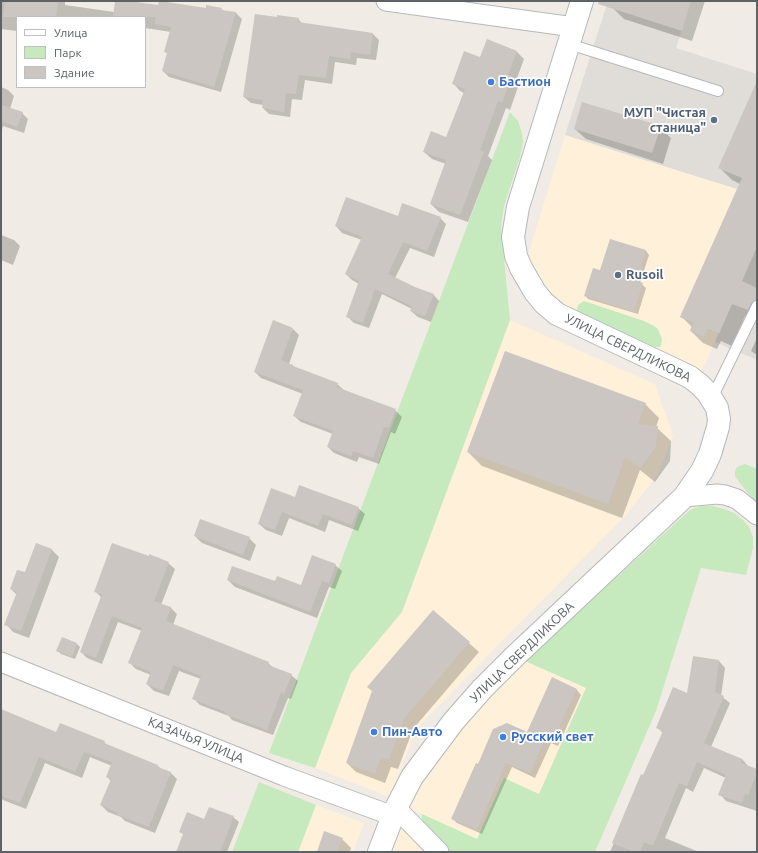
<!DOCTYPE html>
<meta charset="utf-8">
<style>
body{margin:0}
#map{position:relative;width:758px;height:853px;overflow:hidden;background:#f0ebe4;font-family:Ubuntu,sans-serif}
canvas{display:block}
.frame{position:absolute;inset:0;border:2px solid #5c6266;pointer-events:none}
.legend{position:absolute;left:16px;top:16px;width:130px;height:72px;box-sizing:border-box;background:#fff;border:1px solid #bec0c2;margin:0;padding:5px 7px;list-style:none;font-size:12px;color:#5c6266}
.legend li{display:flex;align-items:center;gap:8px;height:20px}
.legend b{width:20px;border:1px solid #bec0c2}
</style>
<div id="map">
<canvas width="758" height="853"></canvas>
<div class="frame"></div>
<ul class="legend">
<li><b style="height:5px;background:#fff"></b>Улица</li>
<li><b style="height:11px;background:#c6eabe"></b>Парк</li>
<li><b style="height:11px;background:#cbc6c1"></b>Здание</li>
</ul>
</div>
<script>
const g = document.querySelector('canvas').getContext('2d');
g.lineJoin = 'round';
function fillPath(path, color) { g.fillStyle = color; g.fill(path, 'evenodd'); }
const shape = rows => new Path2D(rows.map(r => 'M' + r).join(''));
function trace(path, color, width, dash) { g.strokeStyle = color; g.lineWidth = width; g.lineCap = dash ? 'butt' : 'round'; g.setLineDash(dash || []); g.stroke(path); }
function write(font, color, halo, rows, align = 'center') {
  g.font = font + ' Ubuntu,sans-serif'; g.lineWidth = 3.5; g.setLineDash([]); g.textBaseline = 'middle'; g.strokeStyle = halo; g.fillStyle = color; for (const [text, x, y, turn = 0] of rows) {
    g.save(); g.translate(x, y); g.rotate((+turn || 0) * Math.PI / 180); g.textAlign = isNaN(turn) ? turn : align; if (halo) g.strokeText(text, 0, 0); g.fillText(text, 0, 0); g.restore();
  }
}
const commercial = shape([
 [565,135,737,189,681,317,693,323,690,331,708,329,719,334,700,374,551,299,527,258],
 [510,320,655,384,673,436,657,476,625,516,416,729,390,797,315,768,351,673,402,612],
 [525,661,586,688,539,794,504,779,477,839,406,807,416,786,458,726],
 [316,805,364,823,353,852,298,852],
 [404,821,434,852,391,852]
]);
const industrial = shape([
 [608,1,691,1,676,48,757,74,757,360,715,342,718,334,708,329,704,337,690,331,693,323,680,317,737,189,565,135]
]);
const green = shape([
 [510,112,518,121,522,133,523,142,520,157,504,206,501,227,510,320,402,612,351,673,315,768,269,753],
 [584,301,644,321,654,326,658,329,662,339,661,346,659,347,655,347,579,312,577,309,578,305],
 [745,464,757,469,757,504,739,482,735,476,735,471,737,467],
 [701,506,713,506,724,509,734,513,743,520,749,527,753,537,753,548,746,575,701,568,656,711,595,852,450,852,425,826,422,819,422,814,477,839,504,778,539,794,586,688,525,661,690,510],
 [259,782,316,805,298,852,232,852]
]);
const shadow = shape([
 [1,1,65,1,65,5,114,12,116,1,123,1,159,6,221,9,224,11,236,13,242,19,221,92,169,77,163,71,168,54,165,52,171,32,145,28,145,17,17,17,17,31,1,29],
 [616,1,705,1,692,41,624,19,614,9],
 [298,19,303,24,373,34,379,40,376,60,357,58,356,65,335,62,332,84,305,80,302,100,292,99,290,117,269,114,263,108,263,105,251,103,244,97],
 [488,41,517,52,524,59,516,81,519,84,510,110,506,108,488,156,492,160,468,222,439,212,431,204,446,164,432,159,424,152,447,139,464,93,460,91,453,83,481,59],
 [1,87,8,90,14,96,10,109,22,113,28,119,24,133,3,126,1,133],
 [757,93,757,308,752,319,745,316,732,346,721,341,717,349,703,343,691,331,692,327,682,317,740,184,732,180,720,168],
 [660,127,671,138,663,164,586,139,575,129],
 [398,217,440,218,446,224,434,257,410,248,395,278,414,288,433,294,439,301,431,322,418,317,411,311,412,309,382,294,369,328,354,323,347,316,359,284,352,280,346,274,362,240,342,233,336,226],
 [1,235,14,240,20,246,13,265,1,260],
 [646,251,649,255,640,283,646,288,638,314,588,299,585,295,601,271],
 [293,329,299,335,289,364,296,368,337,384,344,390,395,410,402,417,395,434,391,432,379,464,359,457,357,462,334,453,328,447,333,434,301,422,294,416,303,394,261,378,255,372],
 [757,338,757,355,751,351],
 [645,404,659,418,656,427,671,441,670,461,655,482,640,470,622,518,482,466,468,452],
 [295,498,358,508,365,514,358,531,329,520,325,532,289,518,282,536,266,530,259,524],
 [195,536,249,538,256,545,250,561,202,543],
 [37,545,52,550,59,557,29,638,13,632,6,624,17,595,11,589,26,574],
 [168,563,175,569,161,605,171,608,177,614,173,625,268,663,275,669,291,675,298,681,291,699,288,698,273,735,232,720,229,716,200,705,193,698,201,679,179,671,169,696,154,691,147,684,151,675,136,669,130,663,142,631,118,622,102,664,87,658,81,652,102,598,95,591],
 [335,565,342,571,335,589,329,587,317,618,235,587,228,580,275,583,301,586],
 [434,612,479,652,413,729,398,769,391,767,385,783,356,772,347,763],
 [77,644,80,647,75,659,61,654,58,651],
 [719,661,725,668,721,696,730,703,711,747,742,759,748,766,757,770,757,811,726,801,720,794,726,778,704,768,693,792,686,788,665,838,699,852,610,852,642,776,644,777,663,733,657,727],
 [576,689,581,695,558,746,551,743,535,778,512,767,482,834,457,823,452,818,478,766,528,734],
 [1,710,57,733,60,724,104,742,107,745,158,766,161,769,171,773,177,779,155,833,125,821,121,817,108,812,101,805,111,781,107,777,112,766,90,757,82,778,45,763,26,809,3,800,1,798],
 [233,817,239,822,227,852,177,852,184,835,181,832,205,820],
 [342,839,351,848,350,852,318,852]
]);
const building = shape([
 [5,1,58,1,56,17,3,17],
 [115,1,129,1,158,5,159,1,160,1,206,8,206,5,222,8,221,10,236,12,214,87,162,71,167,53,164,52,171,27,155,24,156,17,113,17],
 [599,1,691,1,682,31,598,4],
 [255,14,277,17,277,15,299,18,298,22,373,33,370,55,351,52,350,59,329,56,326,78,299,75,296,94,286,93,284,112,262,108,263,100,243,97],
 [487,39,517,51,508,75,512,76,502,103,498,101,480,150,484,152,460,215,430,204,446,160,423,152,431,131,446,137,465,89,452,84,464,51,480,57],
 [757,81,757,247,742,281,757,288,757,300,751,303,748,310,732,304,719,334,708,329,704,337,690,331,693,323,680,317,742,178,718,168],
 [582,102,661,126,652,153,574,129],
 [1,105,23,112,17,127,1,121],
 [346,197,398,216,402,203,441,217,427,251,403,242,388,274,415,287,434,294,425,316,410,311,412,306,375,289,363,323,346,317,359,281,345,274,362,237,335,226],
 [610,239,646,250,637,281,643,283,634,312,584,296,593,268,600,270],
 [273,320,293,328,281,360,293,365,293,366,338,383,336,387,396,409,389,428,384,427,373,458,353,451,351,456,327,447,333,431,293,416,303,390,254,372],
 [505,351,646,403,638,424,658,426,656,447,641,468,625,458,608,504,467,452],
 [299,485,359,507,352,525,323,514,318,526,282,512,275,530,258,524,271,488,295,497],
 [200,519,250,537,243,555,194,536],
 [36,543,52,549,21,631,4,625,17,592,10,589,17,570,25,572],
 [112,543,149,556,149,554,169,562,154,601,171,607,166,621,269,662,268,665,292,674,284,694,281,692,267,730,225,714,226,712,192,699,201,676,173,665,163,691,146,684,151,672,128,663,142,628,112,616,96,658,80,652,102,594,94,592],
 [312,555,336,564,329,583,322,581,310,612,227,580,232,566,275,581,277,576,301,585],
 [433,610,470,642,404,719,389,760,381,758,375,774,346,763,372,691,367,687],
 [62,637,77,643,72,657,56,651],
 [693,656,719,660,715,692,724,696,704,743,742,759,741,763,757,769,757,772,748,795,745,794,742,803,718,795,726,775,697,762,687,786,679,783,653,846,644,842,640,852,634,852,612,843,641,774,643,775,663,731,656,728,673,687,687,693],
 [552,677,577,689,553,741,546,738,530,773,506,763,477,830,451,819,476,763,478,764,493,729,507,723,527,732],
 [1,709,56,732,60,723,105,741,104,743,158,765,158,767,171,772,149,827,117,815,118,813,100,805,111,779,106,777,112,762,84,752,75,772,39,757,20,803,1,796],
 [209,807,234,816,220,852,176,852,183,834,179,832,187,812,204,819],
 [324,831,343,838,337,852,317,852]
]);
const lane = shape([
 [569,44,718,91],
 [712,398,757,306]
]);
const street = shape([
 [386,1,574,27],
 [684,497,717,494,725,495,737,499,757,515],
 [1,662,284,776,393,816],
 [396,808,439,852]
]);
const secondary = shape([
 [379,852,396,808,412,777,453,722,482,689,513,658,684,497,702,471,710,454,718,427,719,419,717,408,708,393,700,385,690,377,557,314,544,303,535,292,521,268,516,256,513,237,518,207,582,1]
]);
const markers = [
 [491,82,4,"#3f7fe0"],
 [714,120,4,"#5c6f8a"],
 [618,275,4,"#5c6f8a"],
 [374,732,4,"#3f7fe0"],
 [503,737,4,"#3f7fe0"]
];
const shopNames = [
 ["Бастион",499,82],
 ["Пин-Авто",382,732],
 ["Русский свет",511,737]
];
const serviceNames = [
 ["МУП \"Чистая",706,113],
 ["станица\"",706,128],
 ["Rusoil",626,275,"left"]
];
const streetNames = [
 ["УЛИЦА СВЕРДЛИКОВА",628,348,26],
 ["УЛИЦА СВЕРДЛИКОВА",522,652,-44],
 ["КАЗАЧЬЯ УЛИЦА",196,740,22]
];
fillPath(commercial, '#fff0da');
fillPath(industrial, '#e0ddd8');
fillPath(green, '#c6eabe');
fillPath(shadow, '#0003');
fillPath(building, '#cbc6c1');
trace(lane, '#b5b9bc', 12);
trace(street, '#b5b9bc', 21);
trace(secondary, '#b3b9bd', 24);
trace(lane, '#fff', 10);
trace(street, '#fff', 19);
trace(secondary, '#fff', 22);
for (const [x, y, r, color] of markers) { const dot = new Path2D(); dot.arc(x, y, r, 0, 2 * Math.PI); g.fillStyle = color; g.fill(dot); trace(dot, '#fff', 1.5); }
write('bold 13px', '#366cbe', '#fff', shopNames, 'left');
write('bold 13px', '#4e5e75', '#fff', serviceNames, 'right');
write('13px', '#5c6266', '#fff', streetNames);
</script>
